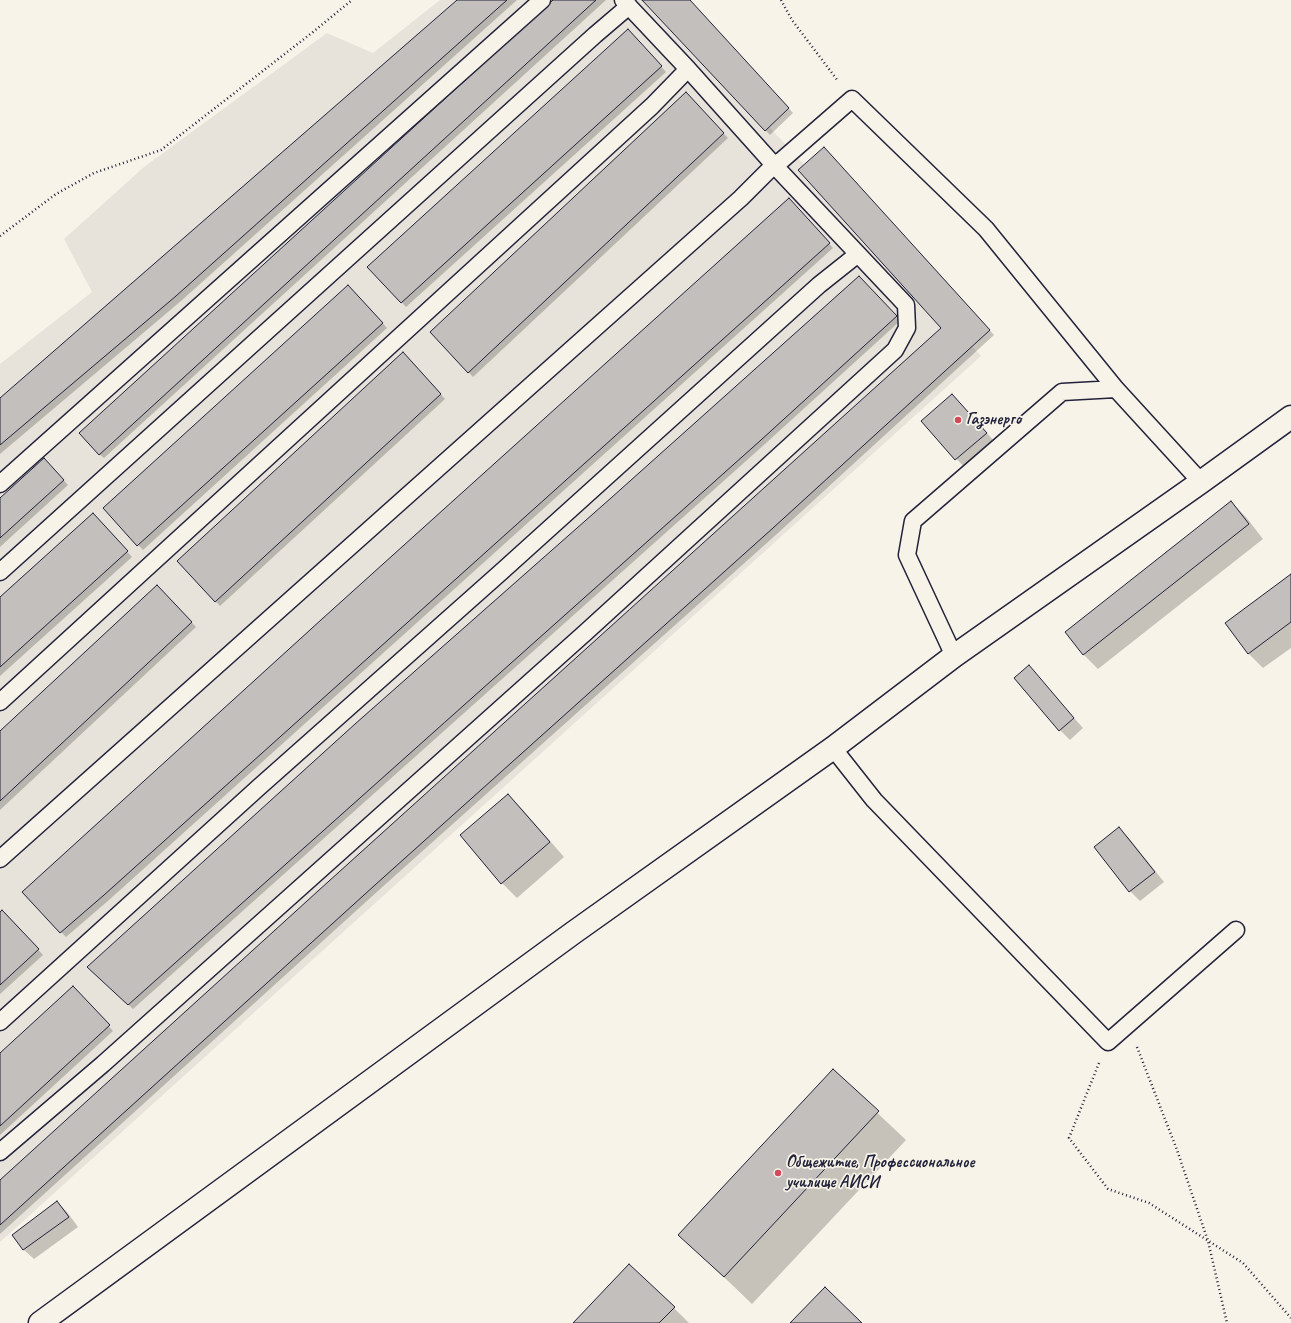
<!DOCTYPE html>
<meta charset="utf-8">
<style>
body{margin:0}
canvas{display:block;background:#f7f3e8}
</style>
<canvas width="1291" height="1323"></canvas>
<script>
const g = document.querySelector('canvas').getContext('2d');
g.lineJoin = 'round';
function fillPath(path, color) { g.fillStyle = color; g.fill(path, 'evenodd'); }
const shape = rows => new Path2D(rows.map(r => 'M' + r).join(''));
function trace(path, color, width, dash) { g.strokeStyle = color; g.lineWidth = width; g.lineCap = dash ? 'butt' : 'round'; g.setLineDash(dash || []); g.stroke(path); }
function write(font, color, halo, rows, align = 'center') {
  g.font = font + ' Caveat,sans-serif'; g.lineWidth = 3.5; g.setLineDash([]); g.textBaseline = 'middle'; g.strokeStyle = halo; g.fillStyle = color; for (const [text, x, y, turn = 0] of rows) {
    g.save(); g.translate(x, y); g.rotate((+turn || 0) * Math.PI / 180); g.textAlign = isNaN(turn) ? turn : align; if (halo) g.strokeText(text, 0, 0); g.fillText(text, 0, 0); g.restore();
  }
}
const built = shape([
 [440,0,652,0,981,356,0,1242,0,364,92,292,64,239,144,167,327,33,373,53]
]);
const shadow = shape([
 [459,0,517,0,181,301,0,454,0,399],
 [554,0,606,0,104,458,99,454],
 [644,0,689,0,793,113,770,135],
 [633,35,666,72,406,307,369,267],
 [686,94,728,138,473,377,431,332],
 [829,153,994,335,778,533,379,890,0,1234,0,1181,943,328],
 [794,204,833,248,109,900,66,937,23,893],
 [859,277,900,321,765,444,133,1009,88,967],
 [353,291,387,328,143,550,104,508],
 [408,358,445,399,220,606,178,561],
 [952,395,996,443,966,469,922,422],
 [49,464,68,485,0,547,0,500],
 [1231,502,1246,517,1263,539,1098,669,1084,655,1066,633],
 [97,519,132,557,0,676,0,598],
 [1291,575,1291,648,1263,668,1249,654],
 [157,586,196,627,0,810,0,732],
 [1029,667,1083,728,1070,740,1060,730],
 [508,795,523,810,564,857,517,898,502,883],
 [1119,828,1129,838,1164,882,1140,901,1130,891],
 [0,913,7,915,43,955,0,994],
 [78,992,113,1031,0,1135,0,1054],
 [833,1071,906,1140,752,1304,680,1235],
 [57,1202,67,1212,78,1227,34,1259,24,1250,13,1235],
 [674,1308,689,1323,574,1323]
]);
const building = shape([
 [457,0,507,0,176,296,0,445,0,398,457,0],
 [553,0,596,0,99,455,79,433,553,0],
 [642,0,690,0,789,108,765,131,642,0],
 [628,29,662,66,401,303,367,267,628,29],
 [686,92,724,133,468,373,430,332,686,92],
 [824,147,990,330,773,528,375,885,0,1225,0,1180,318,891,941,328,798,170,824,147],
 [789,198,830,243,104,895,60,933,22,892,322,619,789,198],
 [859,276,897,316,761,440,128,1005,87,967,355,724,611,498,859,276],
 [348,285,383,323,137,546,103,508,348,285],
 [403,352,441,394,215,602,177,561,403,352],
 [952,394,987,433,955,460,921,421,952,394],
 [44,458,64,480,0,538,0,498,44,458],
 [1231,501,1249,524,1083,655,1065,632,1231,501],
 [93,513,128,551,0,667,0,597,93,513],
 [1291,574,1291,622,1248,654,1225,623,1291,574],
 [157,585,192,622,0,801,0,731,157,585],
 [1029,665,1074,718,1059,731,1014,678,1029,665],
 [508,794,550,842,501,884,460,835,508,794],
 [1119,827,1155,872,1129,892,1094,847,1119,827],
 [2,910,39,949,0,985,0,912,2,910],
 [73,986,110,1025,0,1126,0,1053,73,986],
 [833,1069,879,1111,724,1277,678,1235,833,1069],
 [57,1201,69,1217,23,1250,12,1235,57,1201],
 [629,1264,675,1307,659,1323,573,1323,629,1264],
 [825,1287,862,1323,790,1323,825,1287]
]);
const path = shape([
 [781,0,792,20,838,81],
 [0,236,56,194,94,173,161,150,313,32,352,0],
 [1137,1047,1177,1150,1208,1241,1227,1323],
 [1099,1063,1069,1138,1108,1189,1149,1203,1243,1263,1291,1318]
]);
const service = shape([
 [623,0,688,69,774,165,782,160,852,99,986,229,1116,389,1201,482],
 [0,484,542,0],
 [0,572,595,35,629,6],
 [954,656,907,555,913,521,1062,392,1116,389],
 [0,702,652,106,688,69],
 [833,748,874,800,1108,1042,1236,930],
 [0,859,741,198,774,165,906,305,907,328,895,350,586,632,103,1064,0,1152],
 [0,1022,258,788,500,573,819,285,858,254]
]);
const secondary = shape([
 [40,1323,573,933,833,748,954,656,1201,482,1291,417]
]);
const markers = [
 [958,420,4,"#d1495b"],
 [778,1173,4,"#d1495b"]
];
const poiNames = [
 ["Газэнерго",966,420],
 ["Общежитие, Профессиональное",786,1163],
 ["училище АИСИ",786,1183]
];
fillPath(built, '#e7e3db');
fillPath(shadow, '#0003');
fillPath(building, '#c2bfbd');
trace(building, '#22223b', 1);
trace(service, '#22223b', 19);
trace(secondary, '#22223b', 25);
trace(path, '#22223b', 2.5, [1, 3]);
trace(service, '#f7f3e8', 16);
trace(secondary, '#f7f3e8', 22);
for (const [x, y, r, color] of markers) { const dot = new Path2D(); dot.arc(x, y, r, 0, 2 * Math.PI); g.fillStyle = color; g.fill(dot); trace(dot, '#f7f3e8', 1.5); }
write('bold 17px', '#22223b', '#f7f3e8', poiNames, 'left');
</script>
